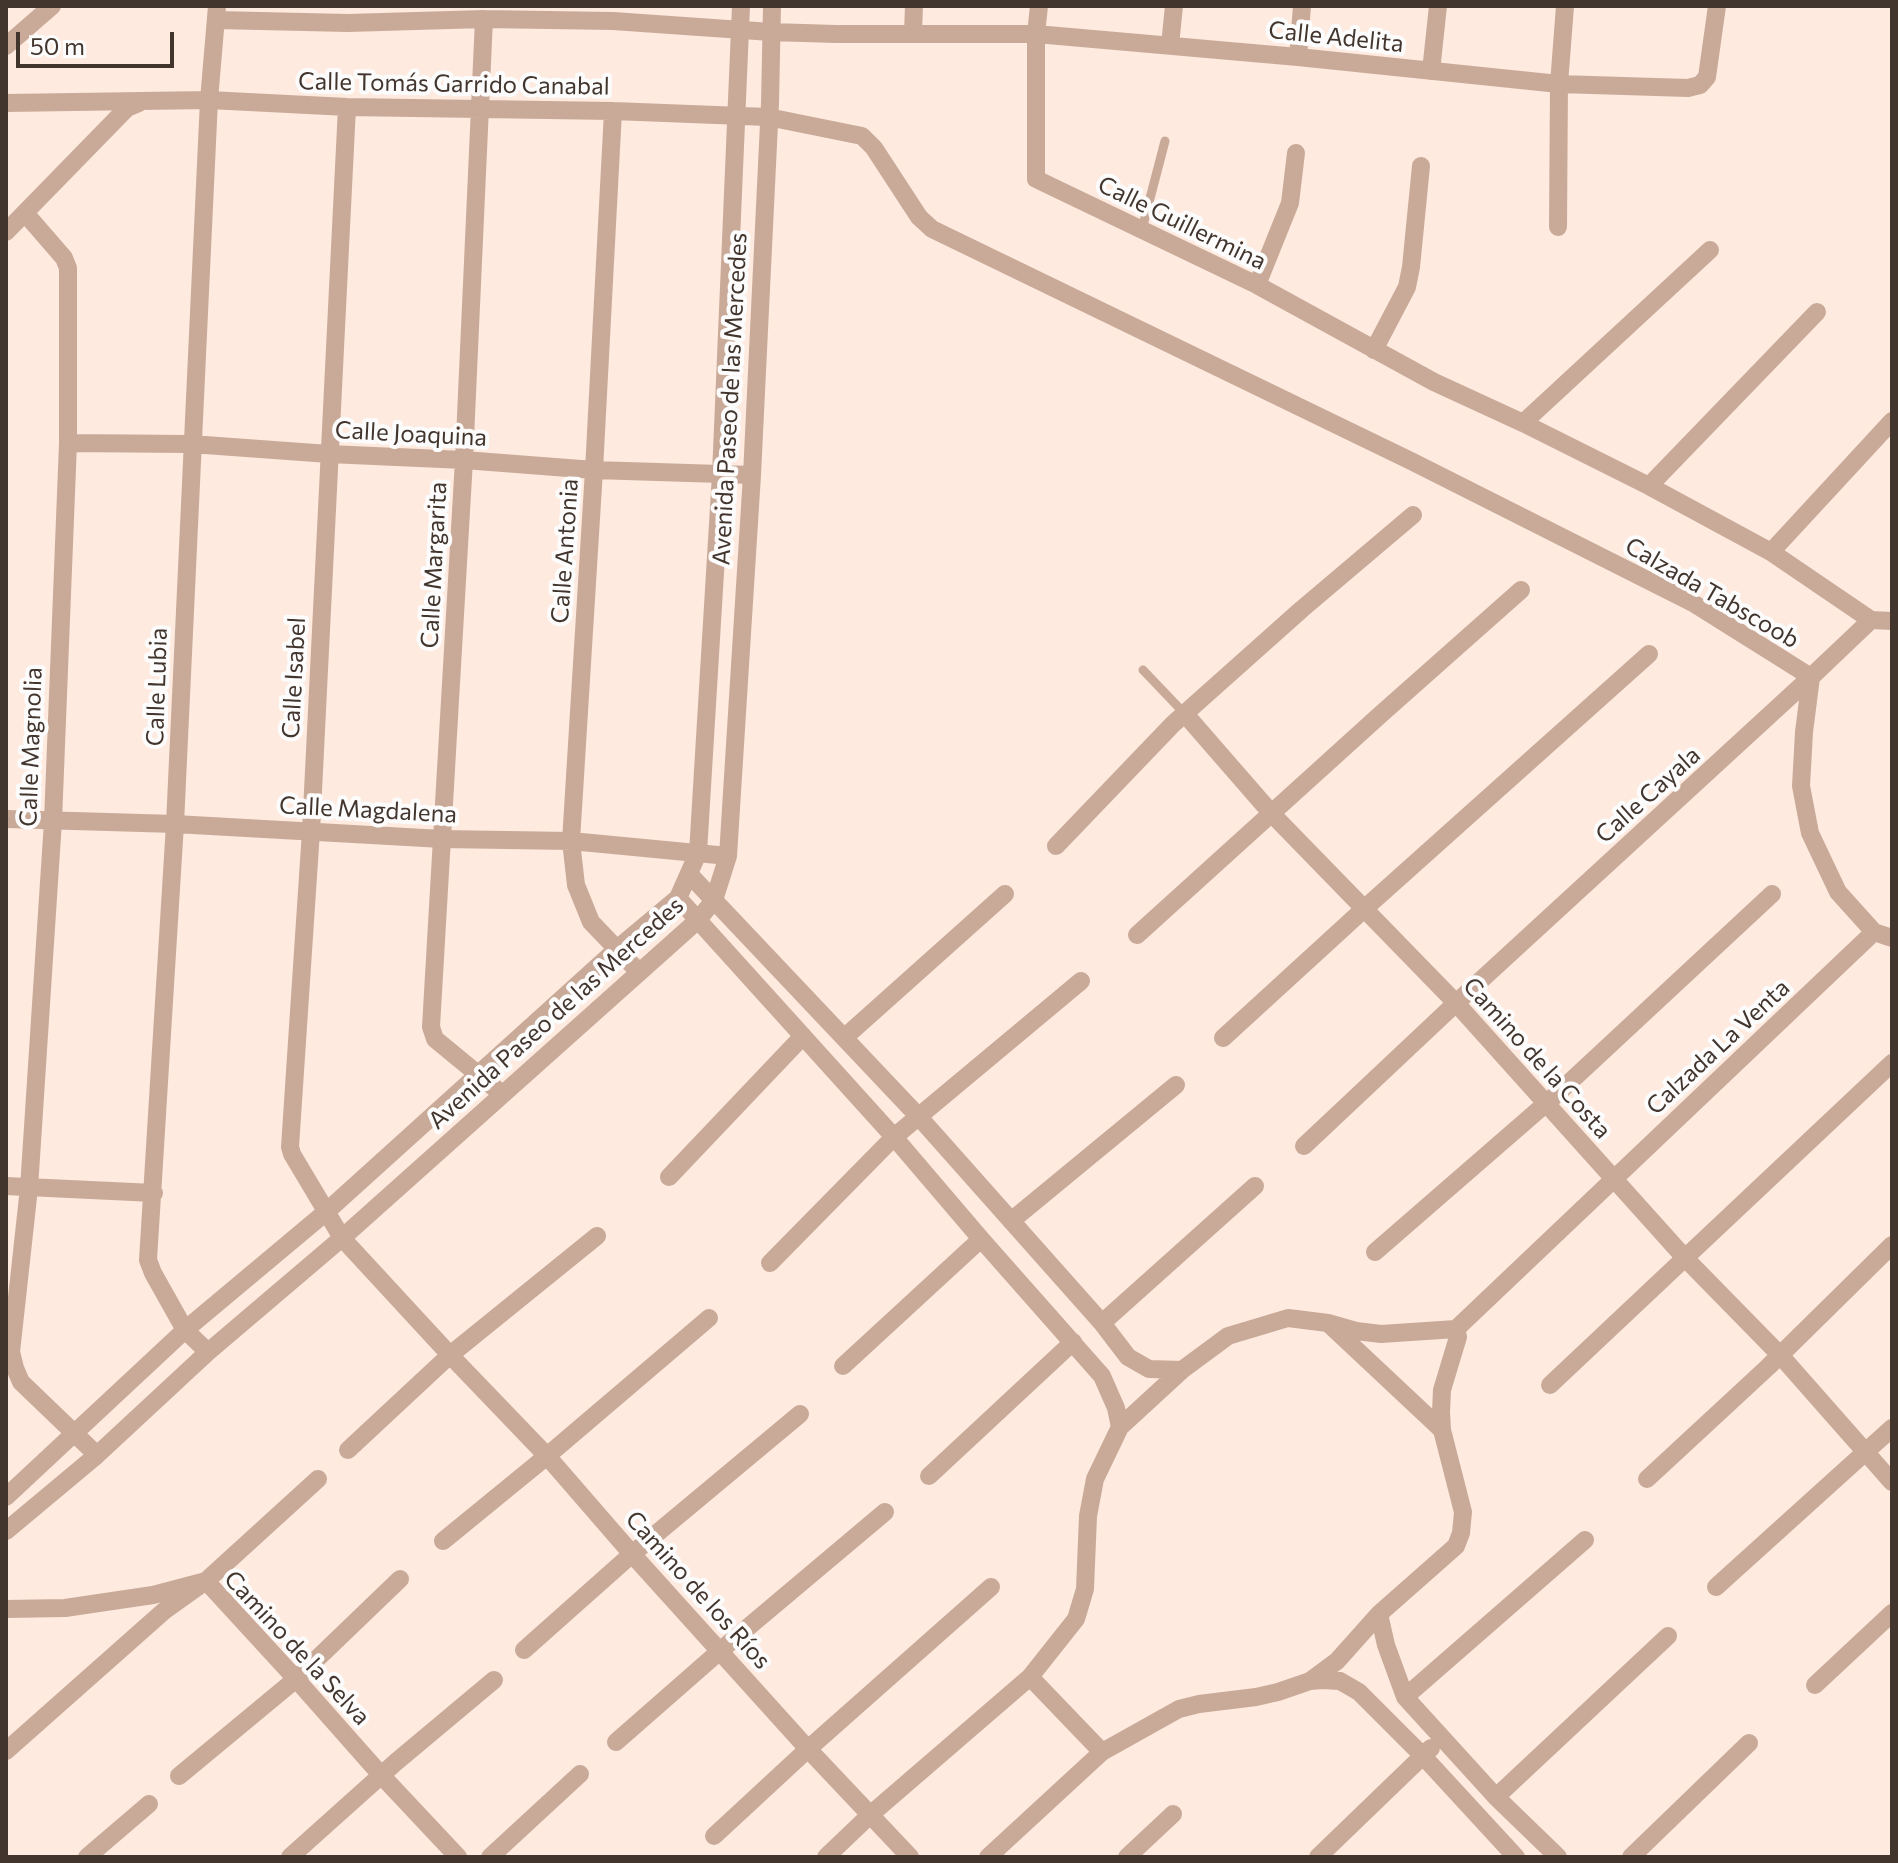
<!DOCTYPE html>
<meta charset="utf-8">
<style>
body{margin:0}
#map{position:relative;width:1898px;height:1863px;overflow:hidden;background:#feeadf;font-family:Commissioner,sans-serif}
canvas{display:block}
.frame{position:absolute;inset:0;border:8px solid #42352e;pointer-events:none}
.scale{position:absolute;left:16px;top:32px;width:158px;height:36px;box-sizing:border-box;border:4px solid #42352e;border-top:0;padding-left:10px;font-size:24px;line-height:28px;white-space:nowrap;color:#42352e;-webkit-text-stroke:6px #fcfcfc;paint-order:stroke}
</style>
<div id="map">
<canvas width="1898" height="1863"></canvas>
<div class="frame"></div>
<div class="scale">50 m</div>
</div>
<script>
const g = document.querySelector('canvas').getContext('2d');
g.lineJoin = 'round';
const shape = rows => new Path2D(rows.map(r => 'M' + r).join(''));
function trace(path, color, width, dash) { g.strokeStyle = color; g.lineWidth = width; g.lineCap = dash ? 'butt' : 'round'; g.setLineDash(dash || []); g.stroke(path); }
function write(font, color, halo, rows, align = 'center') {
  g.font = font + ' Commissioner,sans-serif'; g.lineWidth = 8; g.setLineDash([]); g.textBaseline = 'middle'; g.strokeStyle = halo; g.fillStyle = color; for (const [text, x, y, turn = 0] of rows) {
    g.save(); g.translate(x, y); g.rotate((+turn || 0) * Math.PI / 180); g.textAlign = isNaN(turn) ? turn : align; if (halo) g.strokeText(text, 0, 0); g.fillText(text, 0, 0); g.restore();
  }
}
const service = shape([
 [1142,229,1165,141],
 [1143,670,1185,714]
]);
const minor = shape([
 [1039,6,1036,34,1036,179,1257,285,1434,382,1523,423,1649,486,1771,552,1871,620,1892,621],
 [484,19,464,460,431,1027,435,1039,502,1094],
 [216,20,348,23,484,19,613,21,771,32,836,34,1036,34,1298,57,1559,84,1688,88,1700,85,1707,77,1717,6],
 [913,32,914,6],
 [1170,45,1174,6],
 [6,46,52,6],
 [1298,57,1302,6],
 [1431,71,1438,6],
 [6,103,209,100,347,107,613,111,768,117,862,136,874,148,919,217,932,229,1411,461,1693,603,1811,677,1804,732,1801,786,1810,833,1838,892,1874,932,1892,938],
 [347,107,311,831,290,1147,292,1154,342,1238,450,1355,547,1456,632,1554,808,1749,910,1857],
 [613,111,594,470,571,841,576,885,591,922,639,972],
 [25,213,64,258,68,268,68,443,53,821,29,1188,11,1352,15,1368,21,1382,97,1455],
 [1558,227,1559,84,1565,6],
 [6,232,127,108,139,103],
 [1257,285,1290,203,1296,153],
 [1374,350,1407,287,1411,267,1421,166],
 [1523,423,1710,250],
 [68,443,191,444,329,454,464,460,594,470,752,475],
 [1649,486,1817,312],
 [1771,552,1892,421],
 [1185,714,1272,814,1456,1003,1685,1258,1780,1355,1892,1482],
 [6,819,175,824,442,839,571,841,728,856],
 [1056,846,1173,724,1302,609,1413,515],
 [690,875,919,1117,1102,1323,1128,1357,1149,1369,1182,1370],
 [678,898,894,1137,981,1239,1102,1376,1116,1408,1120,1427],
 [1137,935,1380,715,1521,590],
 [845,1037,1005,894],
 [1223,1038,1364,909,1649,654],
 [1304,1146,1456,1003,1811,677,1871,620],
 [669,1177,803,1036],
 [6,1186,154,1193],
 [1011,1221,1176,1085],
 [1375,1252,1558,1093,1772,894],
 [770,1263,894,1137,1081,981],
 [1102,1323,1255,1186],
 [1330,1325,1442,1430],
 [1456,1329,1874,932],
 [208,1352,185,1330,153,1273,148,1260,175,824,209,100,217,6],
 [843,1366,981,1239],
 [1550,1385,1892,1063],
 [348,1450,450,1355,597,1236],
 [929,1476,1073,1342],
 [1647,1479,1768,1367,1892,1245],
 [6,1497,185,1330,326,1212,617,949,678,898,698,853,721,474,741,6],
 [6,1531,97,1455,208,1352,342,1238,698,920,714,900,728,856,752,475,770,103,772,6],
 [443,1541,547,1456,709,1318],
 [1716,1587,1892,1428],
 [6,1609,65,1608,153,1595,206,1581,296,1679,381,1775,458,1857],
 [1379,1614,1386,1645,1405,1697,1496,1797,1558,1857],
 [524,1650,632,1554,800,1414],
 [1030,1677,1102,1752],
 [1310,1681,1337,1661,1379,1614,1456,1546,1461,1533,1463,1512,1442,1430,1441,1412,1442,1390,1458,1337,1456,1329],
 [1815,1685,1892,1613],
 [1405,1697,1585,1540],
 [616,1742,721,1650,885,1512],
 [6,1751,164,1611,206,1581,318,1479],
 [179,1776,296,1679,400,1579],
 [1496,1797,1668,1636],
 [714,1836,808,1749,991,1587],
 [87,1857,149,1804],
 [290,1857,396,1762,494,1680],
 [490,1857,580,1774],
 [826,1857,870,1815,1030,1677,1076,1619,1085,1589,1088,1516,1095,1479,1120,1427,1182,1370,1228,1336,1288,1318,1328,1323,1356,1331,1381,1334,1456,1329],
 [988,1857,1102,1752,1179,1709,1199,1704,1256,1697,1278,1692,1310,1681,1322,1680,1340,1681,1359,1692,1422,1755,1516,1857],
 [1127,1857,1173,1814],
 [1318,1857,1431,1748],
 [1631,1857,1749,1743]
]);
const streetNames = [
 ["Calle Adelita",1336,37,6],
 ["Calle Tomás Garrido Canabal",454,84,1],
 ["Calle Guillermina",1182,223,26],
 ["Avenida Paseo de las Mercedes",730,399,-87],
 ["Calle Joaquina",411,434,3],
 ["Calle Antonia",565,551,-86],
 ["Calle Margarita",434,565,-87],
 ["Calzada Tabscoob",1712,593,30],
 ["Calle Isabel",294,678,-87],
 ["Calle Lubia",157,687,-88],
 ["Calle Magnolia",31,747,-88],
 ["Calle Cayala",1648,795,-42],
 ["Calle Magdalena",368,810,3],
 ["Avenida Paseo de las Mercedes",556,1013,-42],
 ["Calzada La Venta",1718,1047,-43],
 ["Camino de la Costa",1537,1058,48],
 ["Camino de los Ríos",698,1590,48],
 ["Camino de la Selva",297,1648,47]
];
trace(service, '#c9aa99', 9);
trace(minor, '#c9aa99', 18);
write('24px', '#42352e', '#fcfcfc', streetNames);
</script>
